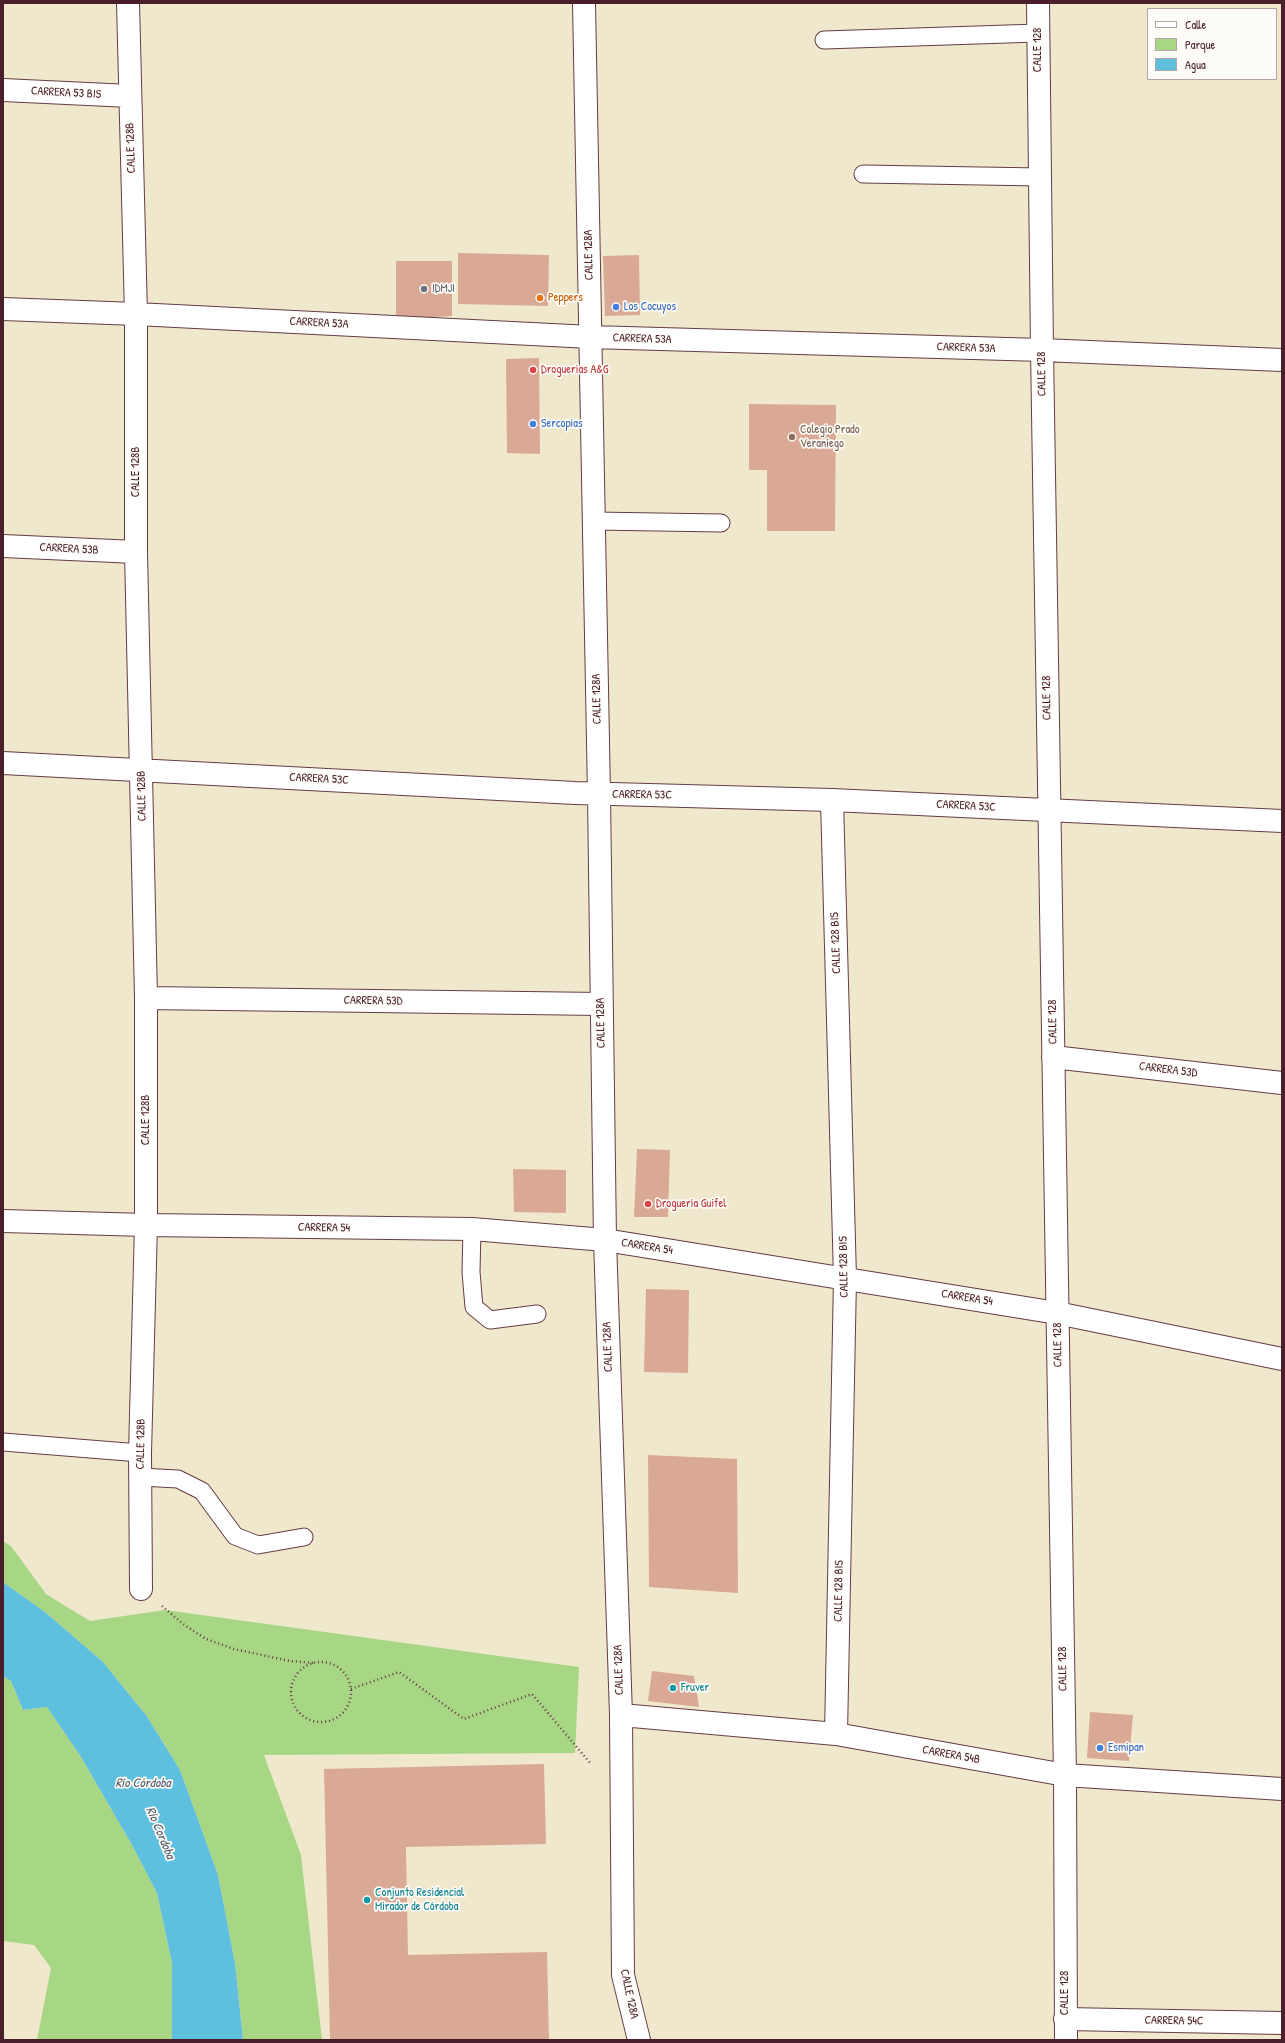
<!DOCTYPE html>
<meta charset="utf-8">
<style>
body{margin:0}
#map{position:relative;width:1285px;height:2043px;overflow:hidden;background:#f0e8cd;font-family:"Patrick Hand",sans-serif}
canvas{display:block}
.frame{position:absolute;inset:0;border:4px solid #4a1f2b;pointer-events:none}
.legend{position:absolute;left:1147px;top:8px;width:130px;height:72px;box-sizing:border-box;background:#fdfcf7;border:1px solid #b5a4a5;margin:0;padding:5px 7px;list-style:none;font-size:12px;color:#4a1f2b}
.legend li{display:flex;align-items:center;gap:8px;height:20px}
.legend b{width:20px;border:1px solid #b5a4a5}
</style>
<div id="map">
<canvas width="1285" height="2043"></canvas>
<div class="frame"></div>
<ul class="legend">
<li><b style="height:5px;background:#fff"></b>Calle</li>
<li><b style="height:11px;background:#a7d785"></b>Parque</li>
<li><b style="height:11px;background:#5fbfde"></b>Agua</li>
</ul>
</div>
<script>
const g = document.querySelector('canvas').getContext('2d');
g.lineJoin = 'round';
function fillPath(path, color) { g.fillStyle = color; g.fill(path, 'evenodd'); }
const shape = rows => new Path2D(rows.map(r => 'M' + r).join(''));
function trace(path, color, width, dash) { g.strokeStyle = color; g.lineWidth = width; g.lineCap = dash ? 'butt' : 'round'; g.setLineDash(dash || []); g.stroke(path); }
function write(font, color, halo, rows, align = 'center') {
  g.font = font + ' "Patrick Hand",sans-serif'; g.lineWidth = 3.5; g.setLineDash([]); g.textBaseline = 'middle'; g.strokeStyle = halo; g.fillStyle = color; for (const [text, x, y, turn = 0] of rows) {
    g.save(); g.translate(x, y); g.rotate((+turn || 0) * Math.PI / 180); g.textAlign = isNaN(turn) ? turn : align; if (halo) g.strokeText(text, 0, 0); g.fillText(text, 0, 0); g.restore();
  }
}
const green = shape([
 [3,1541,11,1546,46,1594,90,1621,165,1610,579,1667,575,1753,264,1755,301,1855,322,2040,243,2040,235,1963,218,1875,180,1770,146,1715,103,1662,45,1612,3,1582],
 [3,1676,11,1681,23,1710,47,1707,81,1757,132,1845,157,1893,172,1963,172,2040,37,2040,51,1968,34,1945,3,1941]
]);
const water = shape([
 [3,1582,45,1612,103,1662,146,1715,180,1770,218,1875,235,1963,243,2040,172,2040,172,1963,157,1893,132,1845,81,1757,47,1707,23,1710,11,1681,3,1676]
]);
const building = shape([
 [458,253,549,255,548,306,458,304],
 [639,255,640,315,605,316,603,256],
 [396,261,452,261,452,316,396,319],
 [539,358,540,454,507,453,506,359],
 [749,404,836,405,835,531,767,531,767,470,749,470],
 [637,1149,670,1150,668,1217,634,1217],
 [513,1169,566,1170,566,1213,514,1212],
 [646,1289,689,1290,688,1373,644,1372],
 [648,1455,737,1459,738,1593,649,1587],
 [652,1671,694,1676,699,1707,648,1701],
 [1090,1712,1133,1715,1129,1761,1087,1758],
 [544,1764,546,1844,406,1847,408,1955,547,1952,549,2040,330,2040,324,1769]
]);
const path = shape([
 [162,1606,183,1624,206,1639,234,1649,290,1661,314,1663],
 '291 1692a30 30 0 1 1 60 0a30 30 0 1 1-60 0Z',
 [351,1689,399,1672,464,1719,532,1694,591,1764]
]);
const service = shape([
 [824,40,1038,33],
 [863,174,1040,177],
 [594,521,721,523],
 [472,1229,471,1272,474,1307,490,1320,537,1314],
 [3,1442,140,1453],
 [140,1477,178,1479,202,1491,235,1536,258,1545,304,1537]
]);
const minor = shape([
 [128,3,136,314,136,552,146,998,146,1225,140,1453,141,1589],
 [584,3,599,794,605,1240,621,1715,623,1975,639,2040],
 [1038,3,1042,350,1065,1775,1066,2040],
 [3,90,130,96],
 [3,309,136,314,591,337,1042,350,1282,360],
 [3,546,136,552],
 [3,763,575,793,832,800,1282,821],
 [832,800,845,1278,836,1734],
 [146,998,601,1004],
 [1053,1057,1282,1083],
 [3,1221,146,1225,472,1229,605,1240,1057,1313,1282,1359],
 [621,1715,836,1734,1065,1775,1282,1789],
 [1065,2019,1282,2023]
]);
const markers = [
 [424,289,4,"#6b7280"],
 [540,298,4,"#e8710a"],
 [616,307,4,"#3f7fe0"],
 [533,370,4,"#e0444e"],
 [533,424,4,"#3f7fe0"],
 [792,437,4,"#8d6e63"],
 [648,1204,4,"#e0444e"],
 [673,1688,4,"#0f9aa8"],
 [1100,1748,4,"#3f7fe0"],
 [367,1900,4,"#0f9aa8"]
];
const streetNames = [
 ["CALLE 128",1038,50,-90],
 ["CARRERA 53 BIS",66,93,3],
 ["CALLE 128B",131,148,-92],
 ["CALLE 128A",589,255,-91],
 ["CARRERA 53A",319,323,3],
 ["CARRERA 53A",642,339,2],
 ["CARRERA 53A",966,348,2],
 ["CALLE 128",1042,374,-91],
 ["CALLE 128B",136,472,-90],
 ["CARRERA 53B",69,549,3],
 ["CALLE 128",1047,698,-91],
 ["CALLE 128A",597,699,-91],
 ["CARRERA 53C",319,779,3],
 ["CARRERA 53C",642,795,1],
 ["CALLE 128B",142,796,-91],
 ["CARRERA 53C",966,806,3],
 ["CALLE 128 BIS",836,943,-92],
 ["CARRERA 53D",373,1001,1],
 ["CALLE 128",1053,1022,-91],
 ["CALLE 128A",601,1023,-91],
 ["CARRERA 53D",1168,1070,7],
 ["CALLE 128B",146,1120,-90],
 ["CARRERA 54",324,1228,1],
 ["CARRERA 54",647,1247,9],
 ["CALLE 128 BIS",844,1267,-91],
 ["CARRERA 54",967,1298,9],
 ["CALLE 128",1058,1345,-91],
 ["CALLE 128A",608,1347,-92],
 ["CALLE 128B",141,1444,-89],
 ["CALLE 128 BIS",839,1591,-89],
 ["CALLE 128",1063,1669,-91],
 ["CALLE 128A",619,1670,-92],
 ["CARRERA 54B",951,1755,10],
 ["CALLE 128",1065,1993,-90],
 ["CALLE 128A",629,1994,78],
 ["CARRERA 54C",1174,2021,1]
];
const worshipNames = [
 ["IDMJI",432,289]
];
const foodNames = [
 ["Peppers",548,298]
];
const shopNames = [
 ["Los Cocuyos",624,307],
 ["Sercopias",541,424],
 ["Esmipan",1108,1748]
];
const healthNames = [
 ["Droguerias A&G",541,370],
 ["Droguería Guifel",656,1204]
];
const educationNames = [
 ["Colegio Prado",800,430],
 ["Veraniego",800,444]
];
const cultureNames = [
 ["Fruver",681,1688],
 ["Conjunto Residencial",375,1893],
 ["Mirador de Córdoba",375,1907]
];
const waterNames = [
 ["Río Córdoba",143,1784],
 ["Río Cordoba",160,1833,67]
];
fillPath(green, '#a7d785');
fillPath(water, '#5fbfde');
fillPath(building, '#d9a995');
trace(service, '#633d43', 19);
trace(minor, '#633d43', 24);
trace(path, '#633d43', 2.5, [1, 3]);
trace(service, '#fff', 17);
trace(minor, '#fff', 22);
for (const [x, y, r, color] of markers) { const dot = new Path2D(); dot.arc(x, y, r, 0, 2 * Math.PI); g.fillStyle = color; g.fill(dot); trace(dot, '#fdfcf7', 1.5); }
write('12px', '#4a1f2b', '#fdfcf7', streetNames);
write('12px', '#5b616d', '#fdfcf7', worshipNames, 'left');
write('12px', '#c56008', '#fdfcf7', foodNames, 'left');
write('12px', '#366cbe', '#fdfcf7', shopNames, 'left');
write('12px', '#be3a42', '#fdfcf7', healthNames, 'left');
write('12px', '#785e54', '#fdfcf7', educationNames, 'left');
write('12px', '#0d838f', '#fdfcf7', cultureNames, 'left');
write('italic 13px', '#51576a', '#fdfcf7', waterNames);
</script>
